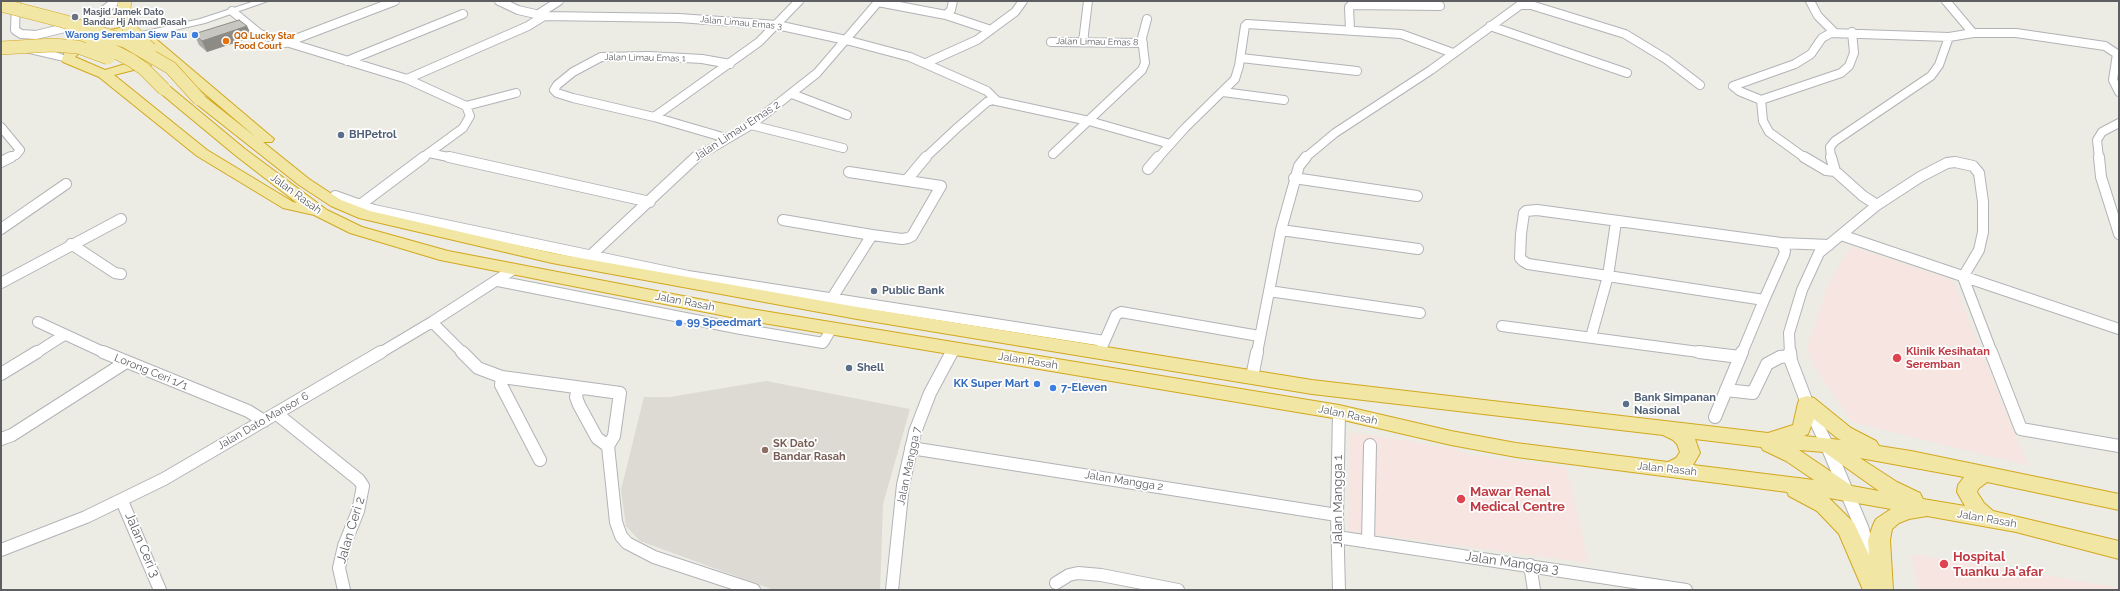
<!DOCTYPE html>
<style>
body{margin:0}
#map{position:relative;width:2120px;height:591px;overflow:hidden;background:#ecebe4;font-family:Raleway,sans-serif}
canvas{display:block}
.frame{position:absolute;inset:0;border:2px solid #5c5e62;pointer-events:none}
</style>
<div id="map">
<canvas width="2120" height="591"></canvas>
<div class="frame"></div>
</div>
<script>
const g = document.querySelector('canvas').getContext('2d');
g.lineJoin = 'round';
function fillPath(path, color) { g.fillStyle = color; g.fill(path, 'evenodd'); }
const shape = rows => new Path2D(rows.map(r => 'M' + r).join(''));
function trace(path, color, width, dash) { g.strokeStyle = color; g.lineWidth = width; g.lineCap = dash ? 'butt' : 'round'; g.setLineDash(dash || []); g.stroke(path); }
function write(font, color, halo, rows, align = 'center') {
  g.font = font + ' Raleway,sans-serif'; g.lineWidth = 3.5; g.setLineDash([]); g.textBaseline = 'middle'; g.strokeStyle = halo; g.fillStyle = color; for (const [text, x, y, turn = 0] of rows) {
    g.save(); g.translate(x, y); g.rotate((+turn || 0) * Math.PI / 180); g.textAlign = isNaN(turn) ? turn : align; if (halo) g.strokeText(text, 0, 0); g.fillText(text, 0, 0); g.restore();
  }
}
const education = shape([
 [766,381,910,409,883,504,880,590,774,590,640,541,626,526,621,490,644,397,670,397]
]);
const medical = shape([
 [1850,246,1953,280,2012,428,2029,466,1852,422,1815,368,1807,347,1827,288],
 [1350,432,1451,448,1471,455,1566,467,1589,563,1348,531],
 [1911,554,2040,574,2119,588,2119,590,1918,590]
]);
const minorFar2 = shape([
 [16,1,15,30,21,34,36,35,77,25],
 [499,1,518,10,544,16,679,18,777,25,846,40,910,57,987,91,996,100],
 [1810,1,1818,16,1834,32],
 [1946,1,1973,33],
 [878,2,946,15,991,30],
 [232,11,260,34,407,79,466,106,470,116,463,128,422,158],
 [537,15,559,1],
 [946,15,951,10,953,1],
 [87,23,116,1],
 [1490,26,1627,73],
 [1350,30,1349,7,1351,5,1440,6],
 [1051,42,1143,43],
 [1083,42,1088,1],
 [285,43,395,1],
 [1241,58,1357,71],
 [347,61,463,14],
 [926,63,977,40,1015,12,1023,1],
 [407,79,528,26,544,16],
 [1223,92,1284,100],
 [792,94,847,115],
 [1761,100,1739,91,1733,86,1795,64,1811,54,1822,38,1831,33,1949,37],
 [466,106,516,93],
 [654,117,759,42,799,1],
 [751,125,843,148],
 [1,127,20,150,16,155,9,158],
 [726,138,654,117,573,98,557,93,554,90,557,85,573,72,601,57,649,56,702,59,730,64],
 [429,153,453,158],
 [1053,154,1142,70,1145,63,1142,38,1147,19],
 [695,158,751,125,817,73,879,1],
 [925,158,957,128,987,102,992,100,1089,121,1170,144],
 [1158,158,1185,128,1235,79,1239,66,1245,26,1247,24,1401,34,1453,53],
 [1305,158,1335,133,1431,70,1520,5,1531,5,1625,34,1666,59,1700,85],
 [1805,158,1769,132,1763,121,1761,100,1841,73,1849,66,1854,53,1852,32],
 [1831,158,1830,147,1835,141,1931,76,1939,65,1949,37,1973,33,2016,33,2105,46,2117,54,2113,80,2119,92],
 [2099,158,2097,140,2102,132,2119,123]
]);
const minorFar1 = shape([
 [449,157,650,202],
 [1804,157,1826,170,1835,171],
 [1831,157,1835,171,1863,196,1877,205],
 [2099,157,2101,177,2119,234],
 [1,162,11,157],
 [1148,169,1158,157],
 [1294,178,1417,196],
 [906,181,926,157],
 [335,196,374,210,688,276,1104,341],
 [360,205,424,157],
 [783,220,872,235,902,239,908,238,912,236,941,186,849,172],
 [1616,222,1608,276,1764,300,1784,255,1785,251,1781,243],
 [1,229,66,184],
 [1281,230,1418,249],
 [1841,235,2119,329],
 [71,244,115,273,121,274],
 [589,257,696,157],
 [498,281,741,329,823,343,832,328],
 [1,283,121,219],
 [1269,291,1420,313],
 [832,298,872,235],
 [38,322,105,353],
 [432,322,463,353],
 [1502,326,1706,353],
 [1591,337,1608,276,1528,264,1523,261,1520,258,1521,234,1524,213,1526,211,1537,210,1781,243,1829,245],
 [1102,347,1116,315,1121,312,1259,336],
 [36,353,64,335],
 [380,353,432,322,514,269],
 [951,353,953,349],
 [1257,353,1281,230,1299,166,1306,157],
 [1742,353,1764,300],
 [1790,353,1789,333,1802,290,1819,253,1877,205,1920,177,1947,163,1955,162,1973,166,1979,173,1983,202,1983,232,1979,250,1963,277,1992,353]
]);
const minor = shape([
 [103,352,248,411,264,421],
 [462,352,478,368,502,377,620,393,614,436,608,446,597,438,579,405,576,397,578,388],
 [1699,352,1740,357],
 [1790,352,1791,361,1807,403,1827,445],
 [1991,352,2021,429,2119,446],
 [1,374,37,352],
 [502,377,501,385,540,460],
 [1252,377,1257,352],
 [1726,390,1753,393,1767,364,1780,357,1790,356],
 [1339,412,1337,515,1339,590],
 [277,414,359,480,363,486,358,511,344,546,339,568,344,590],
 [1715,417,1742,352],
 [1,439,12,435,126,362],
 [608,446,616,522,621,536,627,543,654,557,754,590],
 [911,448,1337,515],
 [122,501,160,590],
 [1337,537,1686,590],
 [1368,542,1370,445],
 [1,550,86,517,164,479,381,352],
 [1530,565,1534,590],
 [1056,583,1069,575,1078,573,1101,575,1178,590],
 [892,590,903,485,915,432,930,393,952,352]
]);
const tertiary = shape([
 [255,1,268,1,205,23,140,38,136,35,137,33,200,19,255,1],
 [28,47,56,52,73,59,68,62,25,52,25,48,28,47],
 [1827,440,1832,441,1834,445,1868,526,1886,590,1870,590,1854,526,1820,445,1822,441,1827,440]
]);
const trunk = shape([
 [120,28,150,34,274,139,272,142,263,142,309,179,341,200,370,211,552,253,857,307,1312,380,1768,433,1793,425,1798,403,1800,398,1807,396,1814,398,1851,428,1876,441,1879,446,1911,451,2119,494,2119,510,1987,482,1978,489,1977,492,1984,503,1993,511,2119,541,2119,559,2016,532,1927,516,1909,519,1899,523,1892,529,1890,540,1893,590,1863,590,1839,534,1817,511,1789,496,1787,492,1516,457,1451,445,1339,419,751,321,440,260,350,233,314,215,283,208,197,156,99,77,63,62,62,59,66,49,76,42,100,32,120,28],
 [120,36,142,40,156,52,139,60,105,70,75,57,84,48,107,38,120,36],
 [163,58,257,138,204,96,194,96,192,99,194,102,299,185,331,206,359,218,552,263,857,319,1312,394,1663,435,1673,440,1677,444,1680,452,1676,458,1668,462,1516,443,1451,431,1339,405,751,309,448,251,362,227,327,210,245,149,169,86,159,86,157,89,159,92,235,155,297,203,293,202,207,150,114,75,149,66,163,58],
 [1814,419,1837,438,1841,440,1804,436,1808,434,1814,419],
 [1695,439,1761,447,1763,450,1786,461,1814,480,1693,465,1700,453,1695,439],
 [1799,450,1824,452,1879,491,1852,486,1799,450],
 [1860,458,1964,477,1958,485,1957,492,1965,506,1923,499,1920,493,1897,482,1860,458],
 [1829,498,1891,509,1876,519,1873,525,1868,540,1869,555,1854,523,1829,498]
]);
const trunkBridge = shape([
 [125,1,123,16,129,28,150,49],
 [1,5,63,21,125,41,171,68,199,99],
 [92,40,131,60,144,69,164,89],
 [1,48,52,45,78,47,108,58]
]);
const wall = shape([
 [247,26,252,37,207,52,199,45,194,34]
]);
const shadedWall = shape([
 [247,26,252,37,207,52,202,41]
]);
const building = shape([
 [239,20,247,26,202,41,194,34,239,20]
]);
const markers = [
 [75,17,4,"#6b7280"],
 [195,35,4,"#3f7fe0"],
 [226,41,4,"#e8710a"],
 [341,135,4,"#5c6f8a"],
 [874,291,4,"#5c6f8a"],
 [679,323,4,"#3f7fe0"],
 [1897,358,5,"#e0444e"],
 [849,368,4,"#5c6f8a"],
 [1037,384,4,"#3f7fe0"],
 [1053,388,4,"#3f7fe0"],
 [1626,404,4,"#5c6f8a"],
 [765,450,4,"#8d6e63"],
 [1461,499,5,"#e0444e"],
 [1944,564,5,"#e0444e"]
];
const farWorshipnames = [
 ["Masjid Jamek Dato",83,12],
 ["Bandar Hj Ahmad Rasah",83,22]
];
const farStreetnames = [
 ["Jalan Limau Emas 3",741,23,5],
 ["Jalan Limau Emas 8",1097,42,1],
 ["Jalan Limau Emas 1",645,58,1]
];
const farShopnames = [
 ["Warong Seremban Siew Pau",187,35]
];
const farFoodnames = [
 ["QQ Lucky Star",234,36],
 ["Food Court",234,46]
];
const streetNames = [
 ["Jalan Limau Emas 2",737,131,-33],
 ["Jalan Rasah",296,194,36],
 ["Jalan Rasah",685,302,11],
 ["Jalan Rasah",1028,361,9],
 ["Lorong Ceri 1/1",151,372,22],
 ["Jalan Rasah",1348,415,12],
 ["Jalan Dato Mansor 6",263,421,-30],
 ["Jalan Mangga 7",909,466,-78],
 ["Jalan Rasah",1667,469,6],
 ["Jalan Mangga 2",1124,481,9],
 ["Jalan Rasah",1987,519,10]
];
const serviceNames = [
 ["BHPetrol",349,135],
 ["Public Bank",882,291],
 ["Shell",857,368],
 ["Bank Simpanan",1634,398],
 ["Nasional",1634,411]
];
const shopNames = [
 ["99 Speedmart",687,323],
 ["KK Super Mart",1029,384,"right"],
 ["7-Eleven",1061,388]
];
const healthNames = [
 ["Klinik Kesihatan",1906,352],
 ["Seremban",1906,365]
];
const educationNames = [
 ["SK Dato'",773,444],
 ["Bandar Rasah",773,457]
];
const nearHealthnames = [
 ["Mawar Renal",1470,492],
 ["Medical Centre",1470,507],
 ["Hospital",1953,557],
 ["Tuanku Ja'afar",1953,572]
];
const nearStreetnames = [
 ["Jalan Mangga 1",1338,501,-90],
 ["Jalan Ceri 2",351,530,-73],
 ["Jalan Ceri 3",142,545,67],
 ["Jalan Mangga 3",1512,563,8]
];
fillPath(education, '#dcdad2');
fillPath(medical, '#f7e5e1');
trace(minorFar2, '#b1b3b7', 10);
trace(minorFar1, '#b1b3b7', 12);
trace(minor, '#b1b3b7', 14);
trace(tertiary, '#b1b3b7', 2);
trace(trunk, '#d2a81e', 2);
trace(minorFar2, '#fff', 8);
trace(minorFar1, '#fff', 10);
trace(minor, '#fff', 12);
fillPath(tertiary, '#fff');
fillPath(trunk, '#f2e6a4');
trace(trunkBridge, '#d2a81e', 14, []);
trace(trunkBridge, '#f2e6a4', 13);
fillPath(wall, '#acaaa5');
fillPath(shadedWall, '#8c8b86');
fillPath(building, '#c8c6c0');
trace(building, '#8c8b86', 1);
for (const [x, y, r, color] of markers) { const dot = new Path2D(); dot.arc(x, y, r, 0, 2 * Math.PI); g.fillStyle = color; g.fill(dot); trace(dot, '#fff', 1.5); }
write('bold 9px', '#5b616d', '#fff', farWorshipnames, 'left');
write('9px', '#5c5e62', '#fff', farStreetnames);
write('bold 9px', '#366cbe', '#fff', farShopnames, 'right');
write('bold 9px', '#c56008', '#fff', farFoodnames, 'left');
write('11px', '#5c5e62', '#fff', streetNames);
write('bold 11px', '#4e5e75', '#fff', serviceNames, 'left');
write('bold 11px', '#366cbe', '#fff', shopNames, 'left');
write('bold 11px', '#be3a42', '#fff', healthNames, 'left');
write('bold 11px', '#785e54', '#fff', educationNames, 'left');
write('bold 13px', '#be3a42', '#fff', nearHealthnames, 'left');
write('13px', '#5c5e62', '#fff', nearStreetnames);
</script>
